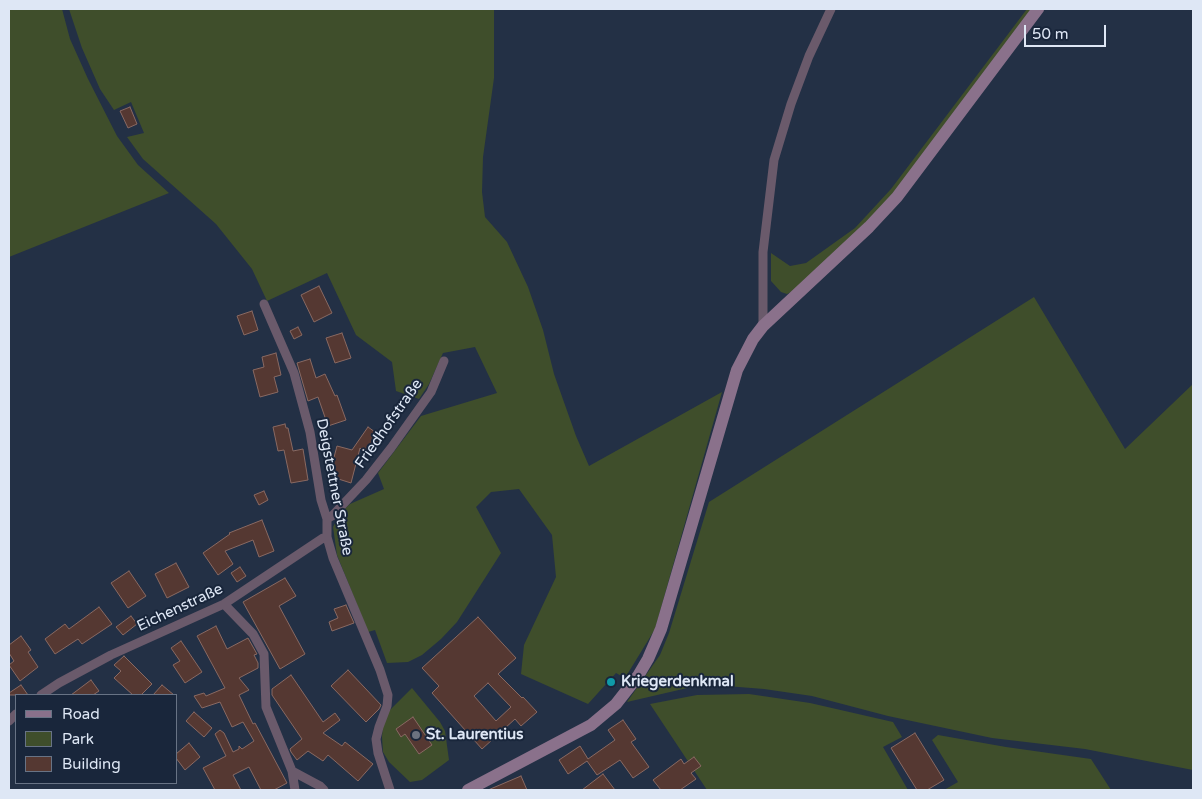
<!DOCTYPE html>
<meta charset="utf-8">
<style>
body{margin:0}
#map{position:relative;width:1202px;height:799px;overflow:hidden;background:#233045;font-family:"Varela Round",sans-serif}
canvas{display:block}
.frame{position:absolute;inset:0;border:10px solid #dee7f5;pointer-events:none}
.legend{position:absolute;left:15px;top:694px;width:162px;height:90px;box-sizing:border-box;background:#19263b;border:1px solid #687385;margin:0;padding:6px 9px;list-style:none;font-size:15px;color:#dee7f5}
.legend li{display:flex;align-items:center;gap:10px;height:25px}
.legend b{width:25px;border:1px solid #687385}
.scale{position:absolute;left:1024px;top:25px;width:82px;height:22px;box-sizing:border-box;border:2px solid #dee7f5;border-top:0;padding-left:6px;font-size:15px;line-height:18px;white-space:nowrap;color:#dee7f5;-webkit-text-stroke:4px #19263b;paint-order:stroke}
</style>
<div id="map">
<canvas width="1202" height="799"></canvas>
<div class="frame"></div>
<ul class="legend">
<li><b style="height:6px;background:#8a718b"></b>Road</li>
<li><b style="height:14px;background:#3f4e2b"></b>Park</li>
<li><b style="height:14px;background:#553832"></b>Building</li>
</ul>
<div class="scale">50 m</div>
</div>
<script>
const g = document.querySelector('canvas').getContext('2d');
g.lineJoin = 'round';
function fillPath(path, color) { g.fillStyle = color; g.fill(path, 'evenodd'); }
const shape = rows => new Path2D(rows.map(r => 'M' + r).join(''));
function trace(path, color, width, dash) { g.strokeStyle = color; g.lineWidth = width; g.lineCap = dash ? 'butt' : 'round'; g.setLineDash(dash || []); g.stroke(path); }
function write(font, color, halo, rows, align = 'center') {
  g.font = font + ' "Varela Round",sans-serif'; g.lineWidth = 4; g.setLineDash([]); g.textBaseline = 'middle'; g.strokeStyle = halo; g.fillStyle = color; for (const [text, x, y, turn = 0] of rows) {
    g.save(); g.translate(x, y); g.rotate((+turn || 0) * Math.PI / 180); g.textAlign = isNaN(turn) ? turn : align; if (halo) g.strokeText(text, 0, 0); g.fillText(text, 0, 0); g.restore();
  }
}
const green = shape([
 [9,9,62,9,70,39,88,79,117,136,138,165,169,193,9,257],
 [69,9,494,9,494,78,483,157,482,192,485,217,507,242,528,287,543,330,554,374,576,436,589,466,722,392,655,629,625,678,616,673,588,704,521,674,524,645,556,577,552,535,519,489,491,492,476,507,501,553,457,622,441,639,422,655,408,662,387,663,375,630,368,632,337,555,333,527,340,513,350,504,384,489,378,473,421,416,497,393,475,347,443,353,429,384,419,399,396,391,392,362,356,335,327,273,267,301,252,269,216,224,143,159,127,137,144,133,131,102,114,110,100,89,82,48],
 [1027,9,1033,9,895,195,797,289,787,294,781,292,771,281,771,253,790,266,806,263,855,228,891,189],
 [1034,297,1125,449,1193,384,1193,770,1085,749,992,738,888,716,812,696,764,689,726,686,696,686,627,702,660,655,669,633,709,502],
 [412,688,440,722,445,731,449,760,422,780,410,782,389,762,383,752,382,737,383,725,389,711],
 [749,694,810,703,893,722,902,737,883,747,908,790,707,790,650,704,697,695],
 [938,735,1006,747,1091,759,1111,790,944,790,958,782,932,740]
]);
const building = shape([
 [130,107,137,124,128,128,120,111,130,107],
 [319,286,332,313,314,322,301,295,319,286],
 [252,311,258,330,244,335,237,316,252,311],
 [298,327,302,335,294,339,290,331,298,327],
 [342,333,351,358,335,363,326,338,342,333],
 [276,353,281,375,274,377,278,392,260,397,253,370,264,367,262,357,276,353],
 [310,359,316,378,325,374,335,396,337,395,346,420,328,426,318,397,308,401,297,363,310,359],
 [285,424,286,428,288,428,293,451,303,449,308,480,291,483,284,450,278,451,273,427,285,424],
 [368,427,382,437,369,455,360,448,351,483,329,476,337,446,352,450,368,427],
 [264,491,268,500,259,505,254,495,264,491],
 [262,520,274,551,259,557,253,540,225,551,233,564,218,575,203,553,230,534,229,533,262,520],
 [176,563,189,587,167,598,155,574,176,563],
 [240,567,246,576,237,582,231,573,240,567],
 [129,571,146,596,128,608,111,583,129,571],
 [285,578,296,596,279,606,305,654,280,669,243,602,285,578],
 [346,605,354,623,332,631,329,622,338,618,334,609,346,605],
 [99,607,112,624,82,644,78,639,55,654,45,639,65,624,69,629,99,607],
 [131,616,137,624,123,635,116,627,131,616],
 [478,617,516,658,498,674,522,698,523,697,537,712,521,726,515,719,482,749,432,693,439,686,422,668,478,617],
 [488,683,511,707,496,721,474,696,488,683],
 [216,626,227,649,248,638,257,654,254,655,258,663,258,668,239,678,249,690,239,695,253,724,255,723,287,783,274,790,261,790,249,767,233,775,241,790,215,790,203,768,226,756,215,734,220,730,224,733,233,752,239,749,239,746,242,749,254,741,243,722,232,727,220,702,202,708,194,696,204,693,206,696,225,688,197,636,216,626],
 [21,636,31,650,28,652,38,667,20,681,9,665,14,661,9,653,9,645,21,636],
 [181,641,202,672,185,683,173,665,180,661,171,648,181,641],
 [124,656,152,684,141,695,133,695,114,678,121,671,114,665,124,656],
 [348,670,381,705,379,709,366,722,331,686,348,670],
 [291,675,323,722,335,713,340,720,323,733,342,746,345,742,373,764,358,781,328,755,323,761,308,751,297,760,291,752,290,749,302,739,272,695,272,689,291,675],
 [91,680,99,691,93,695,71,695,91,680],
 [21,685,28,695,9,695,9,693,21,685],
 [162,685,174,695,153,695,162,685],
 [194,712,212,728,204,737,186,721,194,712],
 [413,717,432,745,419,754,405,734,401,737,396,729,413,717],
 [623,720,636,739,631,742,649,767,633,778,620,760,597,775,587,761,568,774,559,760,580,746,588,759,615,740,608,730,623,720],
 [915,733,944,780,927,790,917,790,891,748,915,733],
 [189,743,200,757,185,770,176,758,176,754,189,743],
 [694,757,701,766,691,773,696,779,680,790,661,790,653,780,681,759,684,764,694,757],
 [603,774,615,790,582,790,603,774],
 [521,776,527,790,488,790,521,776]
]);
const street = shape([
 [264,304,294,373,310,432,321,500,327,519,327,537,333,558,380,670,388,695,387,706,379,727,376,739,378,753,390,790],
 [763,326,763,252,774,160,791,104,809,56,831,9],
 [327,519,332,516,366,480,391,448,431,392,444,361],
 [224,604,253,634,264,654,266,707,292,771,295,790],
 [41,695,59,683,111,655,224,604,323,538,327,537],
 [9,721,16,714],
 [292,771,320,786,324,790]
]);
const secondary = shape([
 [468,790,591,725,616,704,638,676,648,659,661,629,737,370,753,339,763,326,869,227,897,197,1038,9]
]);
const markers = [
 [611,682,5,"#0f9aa8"],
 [416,735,5,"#6b7280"]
];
const streetNames = [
 ["Friedhofstraße",389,424,-55],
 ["Deigstettner Straße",334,487,79],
 ["Eichenstraße",180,608,-25]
];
const poiNames = [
 ["Kriegerdenkmal",621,682],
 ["St. Laurentius",426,735]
];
fillPath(green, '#3f4e2b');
fillPath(building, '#553832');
trace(building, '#896962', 1);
trace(street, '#6a5a6b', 9);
trace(secondary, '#8a718b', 12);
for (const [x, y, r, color] of markers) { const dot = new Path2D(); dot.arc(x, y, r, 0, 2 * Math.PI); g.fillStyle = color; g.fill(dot); trace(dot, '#19263b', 2); }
write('15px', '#dee7f5', '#19263b', streetNames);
write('bold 15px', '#dee7f5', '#19263b', poiNames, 'left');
</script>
